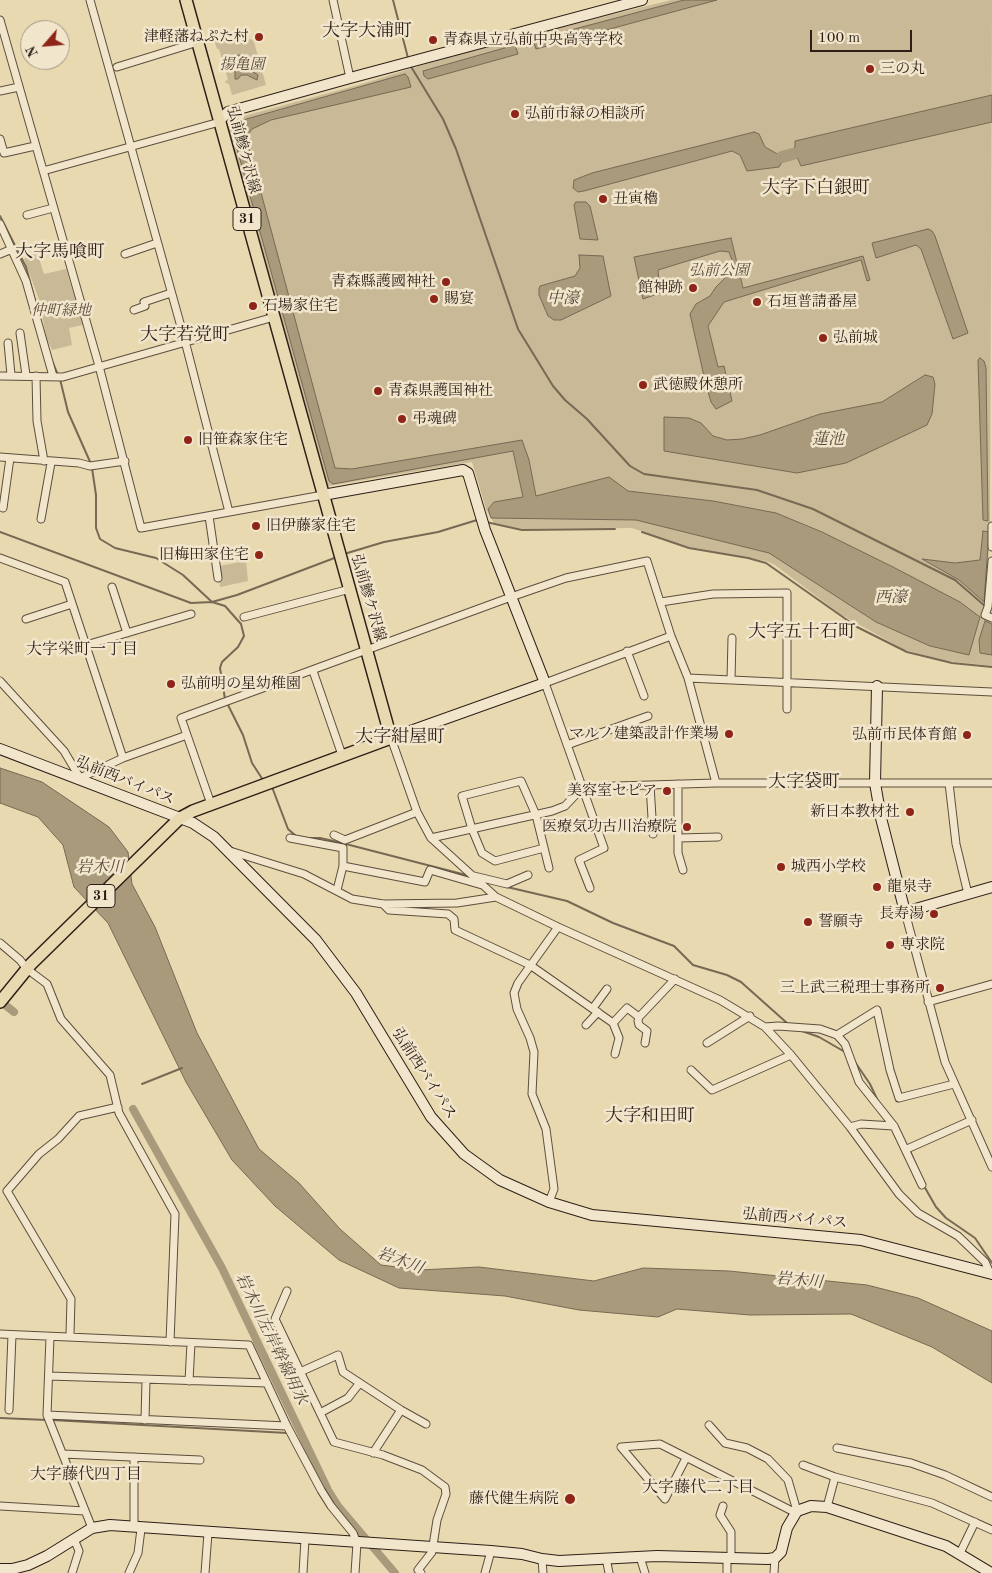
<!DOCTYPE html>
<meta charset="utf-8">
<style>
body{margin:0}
#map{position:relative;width:992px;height:1573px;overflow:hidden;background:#e9d9b0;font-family:"Old Standard TT",serif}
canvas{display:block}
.north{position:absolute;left:20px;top:20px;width:50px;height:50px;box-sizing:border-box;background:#f1e6cc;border:1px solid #a39684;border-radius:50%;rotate:243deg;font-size:14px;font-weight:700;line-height:20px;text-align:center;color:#2d1f18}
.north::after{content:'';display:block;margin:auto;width:18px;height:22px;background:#8f2418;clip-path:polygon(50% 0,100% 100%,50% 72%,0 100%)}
.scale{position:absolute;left:810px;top:30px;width:102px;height:22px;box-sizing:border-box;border:2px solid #2d1f18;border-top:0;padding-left:6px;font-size:15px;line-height:18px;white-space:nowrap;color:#2d1f18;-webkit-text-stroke:4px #f1e6cc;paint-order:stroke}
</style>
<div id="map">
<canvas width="992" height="1573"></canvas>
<div class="north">N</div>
<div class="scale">100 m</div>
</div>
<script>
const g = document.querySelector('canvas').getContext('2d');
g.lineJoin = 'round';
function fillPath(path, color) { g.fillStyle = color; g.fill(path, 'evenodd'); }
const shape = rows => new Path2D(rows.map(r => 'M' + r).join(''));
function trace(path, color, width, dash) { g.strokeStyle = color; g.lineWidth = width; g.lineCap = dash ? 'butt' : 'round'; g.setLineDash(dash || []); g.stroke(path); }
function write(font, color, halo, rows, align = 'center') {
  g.font = font + ' "Old Standard TT","Noto Serif JP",serif'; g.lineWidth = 5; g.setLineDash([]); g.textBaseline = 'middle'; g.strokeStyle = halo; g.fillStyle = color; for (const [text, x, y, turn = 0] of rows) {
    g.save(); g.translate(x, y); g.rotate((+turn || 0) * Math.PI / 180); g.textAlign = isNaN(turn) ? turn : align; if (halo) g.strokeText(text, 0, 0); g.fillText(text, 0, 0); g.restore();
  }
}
const green = shape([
 [671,0,992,0,990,533,985,611,981,617,992,624,992,666,939,660,903,649,840,614,775,565,766,561,689,547,632,528,523,529,494,523,486,509,472,462,328,486,227,128,233,119,358,85,471,50],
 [228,36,229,39,241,36,242,41,251,39,254,42,266,85,232,95,229,84,226,83,225,81,228,80,219,49,217,49,214,40],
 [37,252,44,274,66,269,83,325,69,328,72,345,52,350,46,337,40,302,24,259],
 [246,561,248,581,220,587,219,566]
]);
const water = shape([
 [684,0,717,0,536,49,533,40,684,0],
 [515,45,518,54,428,79,424,76,423,71,515,45],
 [238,55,247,56,249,59,247,68,258,75,257,80,247,75,241,75,238,79,235,79,235,70,231,62,238,55],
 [405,74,408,77,411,87,271,120,252,129,246,137,335,468,352,469,522,440,529,460,536,496,609,477,628,491,713,501,776,513,822,532,893,567,960,602,980,617,969,655,930,646,876,622,769,553,636,520,491,518,488,509,494,502,523,497,513,451,333,484,329,481,231,127,236,122,405,74],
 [992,95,992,122,801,166,796,155,793,156,792,150,795,147,795,141,992,95],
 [754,132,759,134,765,147,781,156,782,162,779,167,747,171,740,155,732,151,584,191,578,192,573,188,574,180,592,173,754,132],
 [576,202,586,202,590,206,598,240,580,239,574,205,576,202],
 [928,229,932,231,935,236,968,333,953,339,921,249,916,245,876,258,872,243,928,229],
 [731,238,743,288,863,256,870,280,867,281,861,260,724,302,708,326,718,367,724,366,732,401,716,409,711,402,706,385,690,314,696,304,710,296,716,287,735,268,729,252,720,251,658,270,660,293,643,299,634,257,731,238],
 [579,255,603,256,611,296,561,320,554,320,548,316,539,295,539,289,540,286,575,276,580,268,579,255],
 [980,358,984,361,986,368,988,521,983,520,978,360,980,358],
 [925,375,933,377,935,384,932,414,927,425,846,463,797,473,664,451,664,417,689,418,701,423,713,436,727,440,742,439,760,435,820,414,882,402,925,375],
 [983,531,989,532,984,602,959,580,922,559,955,563,980,560,983,531],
 [985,621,992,624,992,655,980,653,979,640,985,621],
 [0,768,42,782,109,827,128,852,132,884,155,927,197,1033,259,1149,299,1183,340,1229,381,1265,420,1270,479,1267,594,1281,643,1268,729,1271,867,1285,918,1298,992,1331,992,1383,932,1347,851,1314,750,1315,677,1309,658,1317,579,1310,505,1296,399,1288,339,1260,275,1206,232,1160,186,1082,108,923,74,887,63,845,38,817,0,803,0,768]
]);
const stream = shape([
 [393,0,408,58],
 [410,65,443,119,456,149,518,329,553,386,565,400,587,419,630,466,644,474,757,490,813,509,955,580,985,606],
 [0,216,26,267,41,323],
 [52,361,58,375],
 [60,379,68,412,91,464],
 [92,468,96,495,96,528,100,539,115,548,156,558,183,575,212,602,225,606,241,624,244,636,238,647,222,662,220,668,225,699],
 [486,522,522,530,615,529],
 [0,532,191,603,212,602,237,595,337,557],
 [642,532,689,548,748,558,766,563,857,627,907,652,952,663,992,667],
 [344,554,384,542,438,532,477,520],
 [227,703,243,735,252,763,263,780],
 [272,787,288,829,296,836],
 [307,838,320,838,338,842,466,875],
 [507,887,567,901,613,923,674,946,693,965,727,975,741,982,787,1023],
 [802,1031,819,1037,845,1052],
 [855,1062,870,1084,878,1101],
 [142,1084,182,1068],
 [910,1151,919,1172],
 [924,1186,936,1207,946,1218,975,1238,992,1263],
 [0,1418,47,1420],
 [52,1420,287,1433]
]);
const canal = shape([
 [0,1001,14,1012],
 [133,1109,222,1268,328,1490,338,1506,395,1573]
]);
const river = shape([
 [782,157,793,154]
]);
const street = shape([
 [90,0,185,341,229,512],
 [333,0,350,78],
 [0,20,99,366,141,528,323,495],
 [117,67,198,42],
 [0,91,19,87],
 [0,139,4,153,35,146],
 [43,171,216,123,220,120],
 [27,215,53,208],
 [0,224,26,281,53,376],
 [0,254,12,249],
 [125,254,157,243],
 [134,310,145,306,144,302,171,293],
 [20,333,26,375],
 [8,343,11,375],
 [0,376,63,377,274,317],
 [36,376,37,421,44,461],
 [0,457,79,463,90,466,125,461],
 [3,508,10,458],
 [209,516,218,578],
 [41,519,51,463],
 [992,526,992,547],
 [0,558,65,582,123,758],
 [992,561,988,607,985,615,992,618],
 [112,587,127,633],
 [661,602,713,594,787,593,787,709],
 [244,617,350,589],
 [26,619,72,604],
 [86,645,191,614],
 [627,651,644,696],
 [313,671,342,755],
 [688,678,992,692],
 [731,680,732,638],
 [0,681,64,751,80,778,123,758,187,735],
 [391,738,417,812,431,838,496,897,558,927,720,1000,765,1027,791,1055,850,1127,899,1194,918,1213,958,1236,985,1262,990,1273],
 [567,745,648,716],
 [949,783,956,844,968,894],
 [678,784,678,853,683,870],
 [650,785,653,834],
 [211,804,181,718,511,597,566,578,647,561,671,636],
 [334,835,345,840,417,812],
 [290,838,343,848,343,866,337,890],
 [431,838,552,811,565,806,583,787,716,783,992,783],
 [679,838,718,837],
 [544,848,495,861,482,853,472,829,462,796,521,781,536,815,549,868],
 [230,851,304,874,352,899,383,904,457,903,496,897],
 [343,866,425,882,430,870,482,885],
 [474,876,507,884,528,875],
 [590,888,579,860,604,848,545,683,671,636,688,678,716,783],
 [383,904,389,910,448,914,454,919,455,930,530,965,613,1023,627,1008,639,1017],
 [905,912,945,1062,992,1167],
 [0,943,20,960,27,969,47,984,61,1019,110,1075,119,1113,175,1214,170,1342],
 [928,1002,992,984],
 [593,1008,607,989],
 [613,1023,619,1038,615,1054],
 [586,1025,598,1012],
 [765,1027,778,1026,820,1029,837,1035,845,1044,859,1082,894,1126,922,1185],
 [837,1035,877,1010,890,1070,899,1098,954,1084],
 [645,1043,647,1031,639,1025,638,1021,639,1017,675,979],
 [707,1043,750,1016],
 [691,1070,712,1090,791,1055],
 [850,1127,861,1124,894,1126],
 [907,1149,972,1120],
 [549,1202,554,1189,546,1129,532,1094,534,1052,530,1038,517,1009,514,993,518,983,558,927],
 [287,1291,275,1319,334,1442,383,1455,422,1470,445,1487,446,1494,437,1520,432,1552,418,1570,421,1573],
 [0,1334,249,1345,287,1426,321,1490,331,1506,353,1533,357,1543,355,1573],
 [70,1334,71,1299,7,1191,39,1154,58,1139,79,1116,118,1107],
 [50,1337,47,1415,92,1528],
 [300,1372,338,1355,343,1372,401,1410,426,1424],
 [49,1376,267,1383],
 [189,1381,191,1343],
 [9,1410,12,1335],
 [320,1413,348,1398,359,1384],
 [47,1415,287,1426],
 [145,1420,146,1380],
 [709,1425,725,1443,747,1448,768,1459,788,1480,797,1511],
 [837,1448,911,1463,945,1475,992,1497],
 [373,1453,401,1410],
 [63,1454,200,1460],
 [686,1458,665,1499,621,1447,660,1444,796,1513],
 [803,1465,835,1477,932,1503,992,1530],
 [0,1506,85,1511],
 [723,1506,720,1515,731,1532,731,1558],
 [827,1507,835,1477],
 [134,1527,134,1457],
 [960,1553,975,1522],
 [640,1557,645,1573],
 [606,1558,609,1573],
 [727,1558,727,1573],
 [542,1559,543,1573],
 [72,1573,79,1551,74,1539],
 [129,1573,138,1553,141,1529],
 [205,1573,208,1533],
 [303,1573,305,1539],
 [485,1573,491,1551],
 [774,1573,775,1558]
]);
const secondary = shape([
 [220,120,228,112,350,78,642,0],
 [323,495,463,470,468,473,485,530,545,683,391,738],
 [877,686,875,783,881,818,905,912,992,887],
 [0,749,193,823,214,837,316,940,356,993,431,1117,464,1154,500,1180,549,1202,592,1215,861,1240,992,1274],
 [0,1569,12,1569,28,1565,47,1556,92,1528,110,1525,491,1551,522,1554,542,1559,559,1561,657,1556,768,1559,775,1558,781,1552,787,1528,797,1511,811,1506,827,1507,946,1546,991,1573]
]);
const primary = shape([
 [0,1002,31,964,180,818,193,811,391,738,186,0]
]);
const markers = [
 [259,37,5,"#8f2418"],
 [433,40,5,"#8f2418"],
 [870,69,5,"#8f2418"],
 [515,114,5,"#8f2418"],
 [603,199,5,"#8f2418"],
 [446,282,5,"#8f2418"],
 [693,288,5,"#8f2418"],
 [434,299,5,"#8f2418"],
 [757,302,5,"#8f2418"],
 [253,306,5,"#8f2418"],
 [823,338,5,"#8f2418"],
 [643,385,5,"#8f2418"],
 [378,391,5,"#8f2418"],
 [402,419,5,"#8f2418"],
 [188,440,5,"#8f2418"],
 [256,526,5,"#8f2418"],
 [259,555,5,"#8f2418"],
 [171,684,5,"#8f2418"],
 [729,734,5,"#8f2418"],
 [967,735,5,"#8f2418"],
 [667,791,5,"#8f2418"],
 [910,812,5,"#8f2418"],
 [687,827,5,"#8f2418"],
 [781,867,5,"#8f2418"],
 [877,887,5,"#8f2418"],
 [934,914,5,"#8f2418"],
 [808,922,5,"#8f2418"],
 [890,945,5,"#8f2418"],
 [940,988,5,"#8f2418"],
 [570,1499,6,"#8f2418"]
];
const shields = [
 [247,219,28],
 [101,896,28]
];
const shieldNames = [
 ["31",247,219],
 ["31",101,896]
];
const poiNames = [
 ["津軽藩ねぷた村",249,37,"right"],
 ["青森県立弘前中央高等学校",443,40],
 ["三の丸",880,69],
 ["弘前市緑の相談所",525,114],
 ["丑寅櫓",613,199],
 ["青森縣護國神社",436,282,"right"],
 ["館神跡",683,288,"right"],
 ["賜宴",444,299],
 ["石垣普請番屋",767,302],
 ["石場家住宅",263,306],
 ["弘前城",833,338],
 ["武徳殿休憩所",653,385],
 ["青森県護国神社",388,391],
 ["弔魂碑",412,419],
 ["旧笹森家住宅",198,440],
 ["旧伊藤家住宅",266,526],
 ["旧梅田家住宅",249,555,"right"],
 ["弘前明の星幼稚園",181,684],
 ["マルノ建築設計作業場",719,734,"right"],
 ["弘前市民体育館",957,735,"right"],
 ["美容室セピア",657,791,"right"],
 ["新日本教材社",900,812,"right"],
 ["医療気功古川治療院",677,827,"right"],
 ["城西小学校",791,867],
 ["龍泉寺",887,887],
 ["長寿湯",924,914,"right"],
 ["誓願寺",818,922],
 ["専求院",900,945],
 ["三上武三税理士事務所",930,988,"right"],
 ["藤代健生病院",559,1499,"right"]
];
const parkNames = [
 ["揚亀園",242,65],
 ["弘前公園",719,271],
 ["仲町緑地",61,311]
];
const streetNames = [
 ["弘前鰺ケ沢線",243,150,75],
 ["弘前鰺ケ沢線",368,598,74],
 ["弘前西バイパス",125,781,22],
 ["弘前西バイパス",424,1074,57],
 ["弘前西バイパス",795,1219,5]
];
const waterNames = [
 ["中濠",563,299],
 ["蓮池",828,440],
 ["西濠",891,598],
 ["岩木川",100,868],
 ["岩木川",400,1261,20],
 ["岩木川",799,1281,5],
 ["岩木川左岸幹線用水",271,1339,64]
];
const neighbourhoodNames = [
 ["大字栄町一丁目",82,650],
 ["大字藤代四丁目",86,1475],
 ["大字藤代二丁目",698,1488]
];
const quarterNames = [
 ["大字大浦町",367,31],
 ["大字下白銀町",816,188],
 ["大字馬喰町",60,252],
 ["大字若党町",185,335],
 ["大字五十石町",802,632],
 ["大字紺屋町",400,737],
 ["大字袋町",804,782],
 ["大字和田町",650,1116]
];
fillPath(green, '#c9b996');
fillPath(water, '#a99a7c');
trace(water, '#776954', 1);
trace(stream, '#776954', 2);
trace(canal, '#a99a7c', 8);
trace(river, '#a99a7c', 12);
trace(street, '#5c4e3e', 9);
trace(secondary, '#2d1f18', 12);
trace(primary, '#2d1f18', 14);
trace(street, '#f1e6cc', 7);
trace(secondary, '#f1e6cc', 10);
trace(primary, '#e9d9b0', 11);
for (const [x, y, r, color] of markers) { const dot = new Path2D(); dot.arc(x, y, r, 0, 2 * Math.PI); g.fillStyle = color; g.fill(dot); trace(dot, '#f1e6cc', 2); }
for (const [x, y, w] of shields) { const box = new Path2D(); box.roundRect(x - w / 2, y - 11.5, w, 23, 4); g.fillStyle = '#f1e6cc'; g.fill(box); trace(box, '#2d1f18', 1); }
write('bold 14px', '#2d1f18', null, shieldNames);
write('15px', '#2d1f18', '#f1e6cc', poiNames, 'left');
write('italic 15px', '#5c4d3e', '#f1e6cc', parkNames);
write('15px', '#2d1f18', '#f1e6cc', streetNames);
write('italic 16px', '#584a3b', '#f1e6cc', waterNames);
write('16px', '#2d1f18', '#f1e6cc', neighbourhoodNames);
write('18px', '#2d1f18', '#f1e6cc', quarterNames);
</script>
